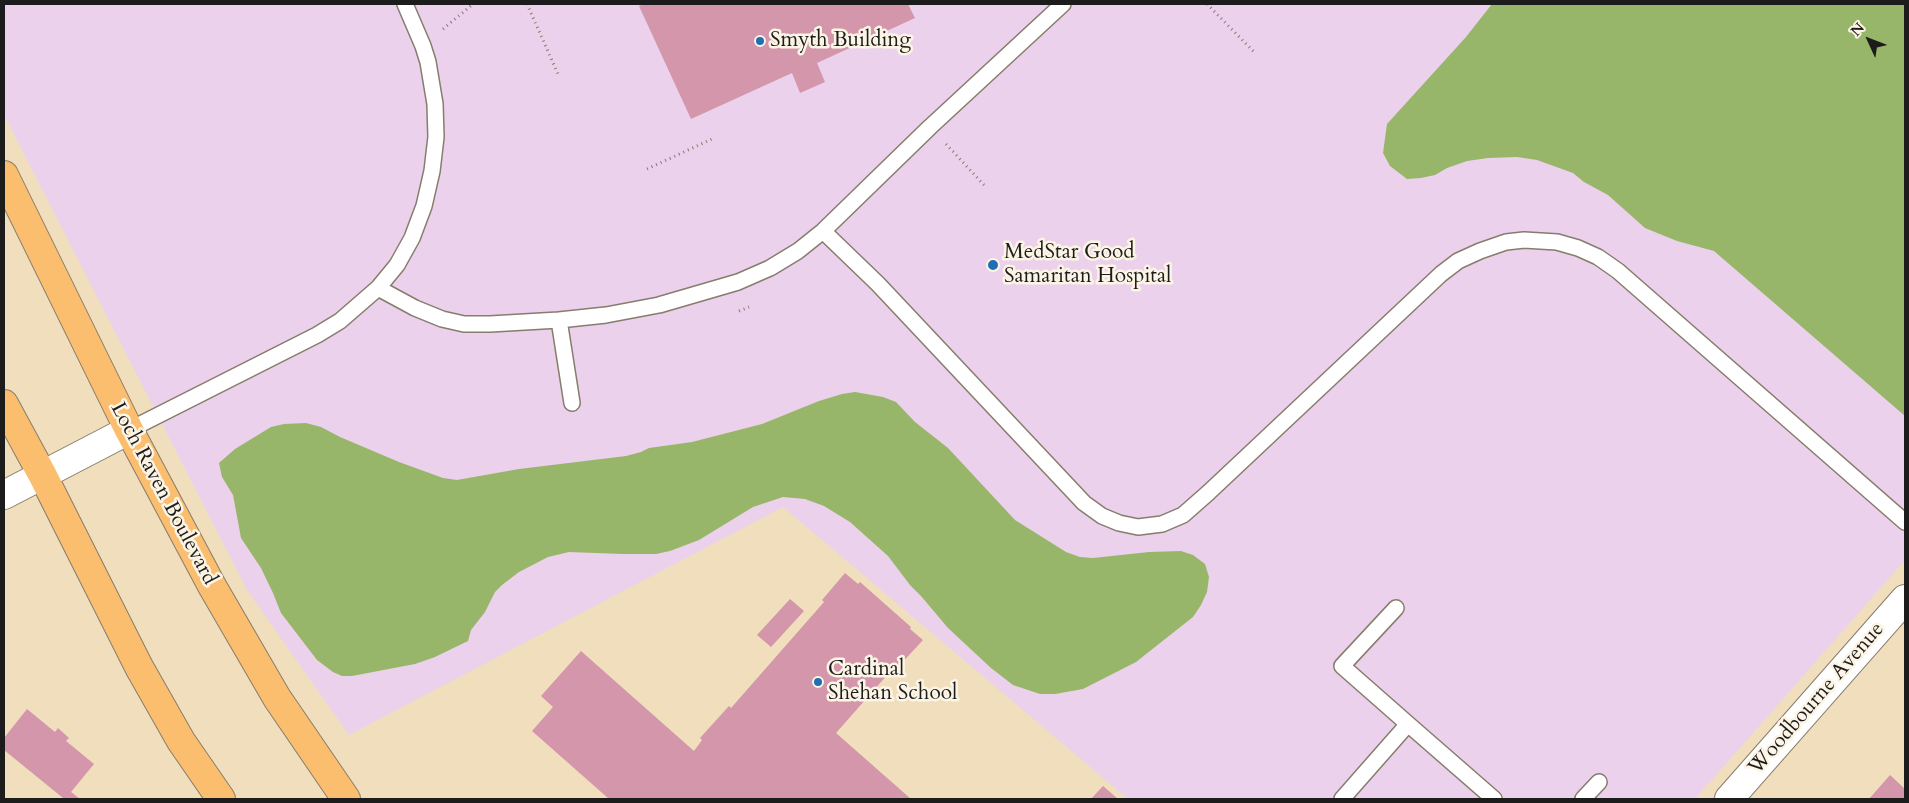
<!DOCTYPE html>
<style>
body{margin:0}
#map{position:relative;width:1909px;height:803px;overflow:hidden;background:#f1debd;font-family:Cardo,serif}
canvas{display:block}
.frame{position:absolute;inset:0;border:5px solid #1c1c1c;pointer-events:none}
.north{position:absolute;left:1844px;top:15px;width:50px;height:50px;-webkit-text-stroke:4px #fcf5e5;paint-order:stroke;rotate:313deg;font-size:14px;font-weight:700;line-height:20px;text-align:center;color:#1c1c1c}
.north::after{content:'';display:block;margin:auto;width:18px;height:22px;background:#1c1c1c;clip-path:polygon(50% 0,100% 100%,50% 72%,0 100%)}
</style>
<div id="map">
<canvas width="1909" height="803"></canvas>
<div class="frame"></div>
<div class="north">N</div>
</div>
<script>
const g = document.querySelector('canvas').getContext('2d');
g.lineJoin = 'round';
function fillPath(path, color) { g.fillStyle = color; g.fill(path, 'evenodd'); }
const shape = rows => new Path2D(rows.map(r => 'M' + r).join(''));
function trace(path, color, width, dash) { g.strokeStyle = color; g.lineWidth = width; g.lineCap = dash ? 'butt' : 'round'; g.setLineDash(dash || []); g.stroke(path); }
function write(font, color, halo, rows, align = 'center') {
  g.font = font + ' Cardo,serif'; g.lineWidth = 5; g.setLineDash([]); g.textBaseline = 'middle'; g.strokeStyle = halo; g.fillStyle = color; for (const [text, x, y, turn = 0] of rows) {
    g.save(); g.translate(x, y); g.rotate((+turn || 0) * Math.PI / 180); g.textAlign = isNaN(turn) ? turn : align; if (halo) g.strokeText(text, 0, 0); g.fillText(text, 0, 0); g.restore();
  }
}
const built = shape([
 [4,4,1905,4,1905,560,1695,799,1128,799,783,507,349,735,247,590,4,115]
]);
const forest = shape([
 [1492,4,1905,4,1905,416,1714,251,1677,241,1645,228,1608,195,1584,182,1573,173,1537,160,1517,157,1488,158,1467,161,1447,168,1435,175,1421,178,1407,179,1390,166,1383,153,1387,124,1466,37],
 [855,392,883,397,896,402,915,422,948,448,1015,520,1066,552,1080,557,1093,558,1149,552,1181,551,1193,555,1205,564,1209,577,1207,592,1201,605,1193,617,1136,662,1083,689,1055,694,1040,694,1013,685,991,668,948,628,921,596,910,585,888,556,850,522,824,506,805,499,783,497,753,507,699,540,670,551,656,554,622,554,569,552,548,557,519,572,502,585,495,592,485,612,471,630,468,641,435,657,415,664,352,676,342,676,333,672,317,660,281,613,273,593,261,568,241,538,233,495,222,477,219,463,235,449,271,427,284,424,306,423,321,427,340,437,399,462,443,478,457,480,519,469,626,456,641,452,649,448,692,442,762,424,819,401,842,394]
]);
const building = shape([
 [644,4,908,4,915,18,817,63,825,82,800,93,792,73,691,119,639,6],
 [845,573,858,584,860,582,911,627,910,629,923,640,898,667,896,665,836,733,911,799,609,799,532,731,553,707,541,696,581,651,694,751,702,740,700,738,729,706,731,708,824,602,822,600],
 [790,599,804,611,771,647,757,635],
 [27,709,55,732,58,728,69,738,66,741,94,764,71,792,80,799,62,799,63,798,4,750,4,738],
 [1890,775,1905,789,1905,799,1869,799],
 [1103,786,1118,799,1091,799]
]);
const path = shape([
 [527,4,558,74],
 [1207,4,1256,54],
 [443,29,473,4],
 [946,144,984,185],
 [647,169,712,139],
 [739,311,749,307]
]);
const service = shape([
 [823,231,878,284,1084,503,1102,516,1119,523,1138,527,1162,524,1183,515,1208,493,1441,274,1458,261,1480,251,1506,242,1524,240,1557,242,1578,248,1598,257,1618,271,1905,522],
 [378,288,397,265,412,238,424,206,432,171,436,137,435,104,428,62,423,46,405,4],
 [559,320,572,403],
 [129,430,317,335,340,321,378,288,415,308,442,319,464,324,490,324,559,320,606,315,659,305,738,282,770,268,798,251,823,231,930,127,1063,4],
 [1396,608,1342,666,1408,724],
 [1342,799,1408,724,1494,799],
 [1583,799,1599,782]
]);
const minor = shape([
 [4,495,129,430]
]);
const tertiary = shape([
 [1729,799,1905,599]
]);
const primary = shape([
 [4,175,129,430,212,586,277,698,346,799],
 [4,404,43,476,139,667,181,741,221,799]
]);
const markers = [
 [760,41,5,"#1f6fb2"],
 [993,265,6,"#1f6fb2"],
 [818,682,5,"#1f6fb2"]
];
const poiNames = [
 ["Smyth Building",770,41],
 ["MedStar Good",1004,253],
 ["Samaritan Hospital",1004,277],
 ["Cardinal",828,670],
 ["Shehan School",828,694]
];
const streetNames = [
 ["Loch Raven Boulevard",163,494,62],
 ["Woodbourne Avenue",1817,699,-49]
];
fillPath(built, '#ebd1eb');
fillPath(forest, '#98b669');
fillPath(building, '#d396ab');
trace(service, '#867d6c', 18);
trace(minor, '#867d6c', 30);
trace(tertiary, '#867d6c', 30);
trace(primary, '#867d6c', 30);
trace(path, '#867d6c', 3, [1, 4]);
trace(service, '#fff', 15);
trace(minor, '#fff', 28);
trace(tertiary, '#fff', 28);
trace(primary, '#fbbd6e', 28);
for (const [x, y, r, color] of markers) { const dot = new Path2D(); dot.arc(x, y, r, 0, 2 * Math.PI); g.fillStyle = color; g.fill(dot); trace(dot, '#fcf5e5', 2); }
write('21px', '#1c1c1c', '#fcf5e5', poiNames, 'left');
write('21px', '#1c1c1c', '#fcf5e5', streetNames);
</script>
